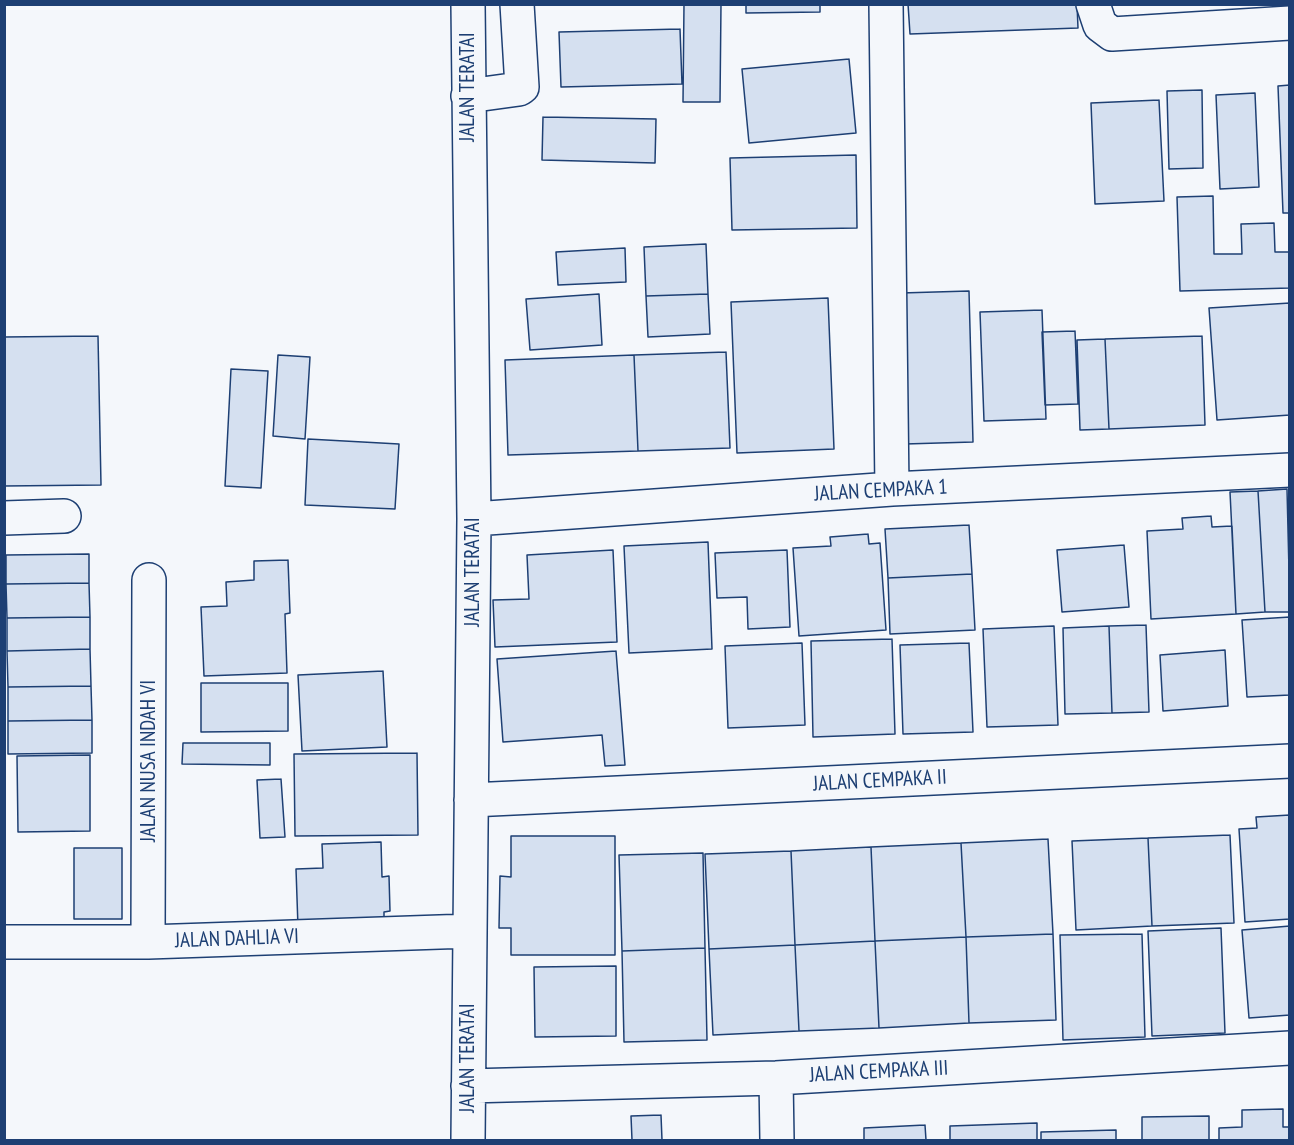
<!DOCTYPE html>
<style>
body{margin:0}
#map{position:relative;width:1294px;height:1145px;overflow:hidden;background:#f4f7fb;font-family:"PT Sans Narrow",sans-serif}
canvas{display:block}
.frame{position:absolute;inset:0;border:6px solid #1d3f73;pointer-events:none}
</style>
<div id="map">
<canvas width="1294" height="1145"></canvas>
<div class="frame"></div>
</div>
<script>
const g = document.querySelector('canvas').getContext('2d');
g.lineJoin = 'round';
function fillPath(path, color) { g.fillStyle = color; g.fill(path, 'evenodd'); }
const shape = rows => new Path2D(rows.map(r => 'M' + r).join(''));
function trace(path, color, width, dash) { g.strokeStyle = color; g.lineWidth = width; g.lineCap = dash ? 'butt' : 'round'; g.setLineDash(dash || []); g.stroke(path); }
function write(font, color, halo, rows, align = 'center') {
  g.font = font + ' "PT Sans Narrow",sans-serif'; g.lineWidth = 4.5; g.setLineDash([]); g.textBaseline = 'middle'; g.strokeStyle = halo; g.fillStyle = color; for (const [text, x, y, turn = 0] of rows) {
    g.save(); g.translate(x, y); g.rotate((+turn || 0) * Math.PI / 180); g.textAlign = isNaN(turn) ? turn : align; if (halo) g.strokeText(text, 0, 0); g.fillText(text, 0, 0); g.restore();
  }
}
const building = shape([
 [684,4,721,4,720,102,683,102,684,4],
 [746,4,820,4,820,12,746,13,746,4],
 [908,4,1077,4,1078,28,910,34,908,4],
 [680,29,682,84,561,87,559,32,680,29],
 [849,59,856,133,749,143,742,69,849,59],
 [1290,85,1290,213,1283,213,1278,86,1290,85],
 [1202,90,1203,168,1169,169,1167,91,1202,90],
 [1255,93,1259,187,1220,189,1216,95,1255,93],
 [1159,100,1164,201,1095,204,1091,103,1159,100],
 [543,117,656,119,655,163,542,160,543,117],
 [856,155,857,228,732,230,730,158,856,155],
 [1213,196,1214,254,1242,254,1241,224,1274,223,1275,252,1290,252,1290,288,1180,291,1177,197,1213,196],
 [706,244,708,294,646,296,644,247,706,244],
 [625,248,626,282,558,285,556,252,625,248],
 [969,291,973,442,905,444,901,293,969,291],
 [599,294,602,345,530,350,526,299,599,294],
 [708,294,710,334,648,337,646,296,708,294],
 [828,298,834,449,737,453,731,302,828,298],
 [1290,303,1290,415,1217,420,1209,308,1290,303],
 [1042,310,1046,419,984,421,980,312,1042,310],
 [1075,331,1078,404,1045,405,1042,332,1075,331],
 [98,336,101,485,4,486,4,337,98,336],
 [1202,336,1205,425,1109,429,1105,339,1202,336],
 [1105,339,1109,429,1080,430,1077,340,1105,339],
 [726,352,730,448,638,451,634,355,726,352],
 [278,355,310,357,305,439,273,436,278,355],
 [634,355,638,451,508,455,505,360,634,355],
 [231,369,268,371,261,488,225,486,231,369],
 [308,439,399,444,395,509,305,505,308,439],
 [1287,489,1290,612,1265,612,1258,491,1287,489],
 [1258,491,1265,612,1236,614,1230,492,1258,491],
 [1211,516,1212,527,1232,526,1236,614,1151,619,1147,531,1183,529,1182,518,1211,516],
 [969,525,972,574,888,578,885,529,969,525],
 [868,534,869,544,880,543,886,630,799,636,793,548,831,546,830,537,868,534],
 [708,542,712,649,629,653,624,546,708,542],
 [1124,545,1129,607,1062,612,1057,550,1124,545],
 [613,550,617,642,495,647,493,600,529,599,527,555,613,550],
 [787,550,790,627,748,629,747,597,717,598,715,553,787,550],
 [89,554,89,583,6,584,6,555,89,554],
 [288,560,290,613,285,614,287,673,204,676,201,607,227,606,226,582,254,580,254,561,288,560],
 [972,574,975,630,890,634,888,578,972,574],
 [89,583,90,617,7,618,6,584,89,583],
 [90,617,90,649,7,651,7,618,90,617],
 [1290,617,1290,695,1247,697,1242,620,1290,617],
 [1146,625,1149,712,1112,713,1109,626,1146,625],
 [1054,626,1058,725,987,727,983,629,1054,626],
 [1109,626,1112,713,1065,714,1063,628,1109,626],
 [892,639,895,734,813,737,811,641,892,639],
 [802,643,805,725,728,728,725,646,802,643],
 [969,643,973,732,903,734,900,645,969,643],
 [90,649,91,686,8,687,7,651,90,649],
 [1225,650,1228,706,1163,711,1160,655,1225,650],
 [616,651,625,765,605,766,602,735,503,742,497,659,616,651],
 [383,671,387,747,302,751,298,675,383,671],
 [201,683,288,683,288,731,201,732,201,683],
 [91,686,92,720,8,721,8,687,91,686],
 [92,720,92,753,8,754,8,721,92,720],
 [183,743,270,743,270,765,182,764,183,743],
 [417,753,418,835,295,836,294,754,417,753],
 [90,755,90,831,18,832,17,756,90,755],
 [281,779,285,837,260,838,257,780,281,779],
 [1290,815,1290,919,1245,922,1239,829,1257,828,1256,817,1290,815],
 [1230,835,1234,923,1152,926,1148,838,1230,835],
 [511,836,615,836,615,955,511,955,511,928,499,928,500,876,511,877,511,836],
 [1148,838,1152,926,1076,930,1072,841,1148,838],
 [1048,839,1053,934,966,937,961,843,1048,839],
 [381,842,382,877,389,876,390,911,384,912,384,925,298,927,296,869,323,868,322,844,381,842],
 [961,843,966,937,875,941,871,847,961,843],
 [871,847,875,941,795,945,791,851,871,847],
 [74,848,122,848,122,919,74,919,74,848],
 [791,851,795,945,709,949,705,854,791,851],
 [703,853,705,948,622,951,619,855,703,853],
 [1290,926,1290,1015,1249,1018,1242,930,1290,926],
 [1221,928,1225,1033,1152,1036,1148,931,1221,928],
 [1053,934,1056,1020,969,1023,966,937,1053,934],
 [1142,934,1145,1037,1063,1040,1060,935,1142,934],
 [966,937,969,1023,879,1028,875,941,966,937],
 [875,941,879,1028,799,1031,795,945,875,941],
 [795,945,799,1031,713,1035,709,949,795,945],
 [705,948,707,1040,624,1042,622,951,705,948],
 [616,966,616,1036,535,1037,534,967,616,966],
 [1283,1109,1283,1127,1290,1127,1290,1140,1219,1140,1219,1128,1242,1127,1242,1110,1283,1109],
 [661,1115,662,1140,632,1140,631,1116,661,1115],
 [1209,1116,1209,1140,1142,1140,1142,1117,1209,1116],
 [1037,1123,1037,1140,950,1140,950,1126,1037,1123],
 [925,1125,926,1140,864,1140,864,1128,925,1125],
 [1116,1130,1116,1140,1041,1140,1041,1132,1116,1130]
]);
const minor = shape([
 [886,4,892,489],
 [1093,4,1100,25,1112,34,1290,23],
 [468,96,519,89,522,87,517,4],
 [4,518,64,516],
 [474,519,892,489,1290,470],
 [471,800,1290,761],
 [4,942,148,942,469,931],
 [148,942,149,580],
 [776,1078,777,1140],
 [468,1086,776,1078,1290,1048],
 [468,1140,474,519,468,4]
]);
const streetNames = [
 ["JALAN TERATAI",468,87,-90],
 ["JALAN CEMPAKA 1",881,491,-3],
 ["JALAN TERATAI",473,572,-90],
 ["JALAN NUSA INDAH VI",149,761,-90],
 ["JALAN CEMPAKA II",880,781,-3],
 ["JALAN DAHLIA VI",237,939,-2],
 ["JALAN TERATAI",468,1058,-90],
 ["JALAN CEMPAKA III",879,1072,-3]
];
fillPath(building, '#d5e0f0');
trace(building, '#1d3f73', 1.5);
trace(minor, '#1d3f73', 36);
trace(minor, '#f4f7fb', 33);
write('21px', '#1d3f73', '#f4f7fb', streetNames);
</script>
